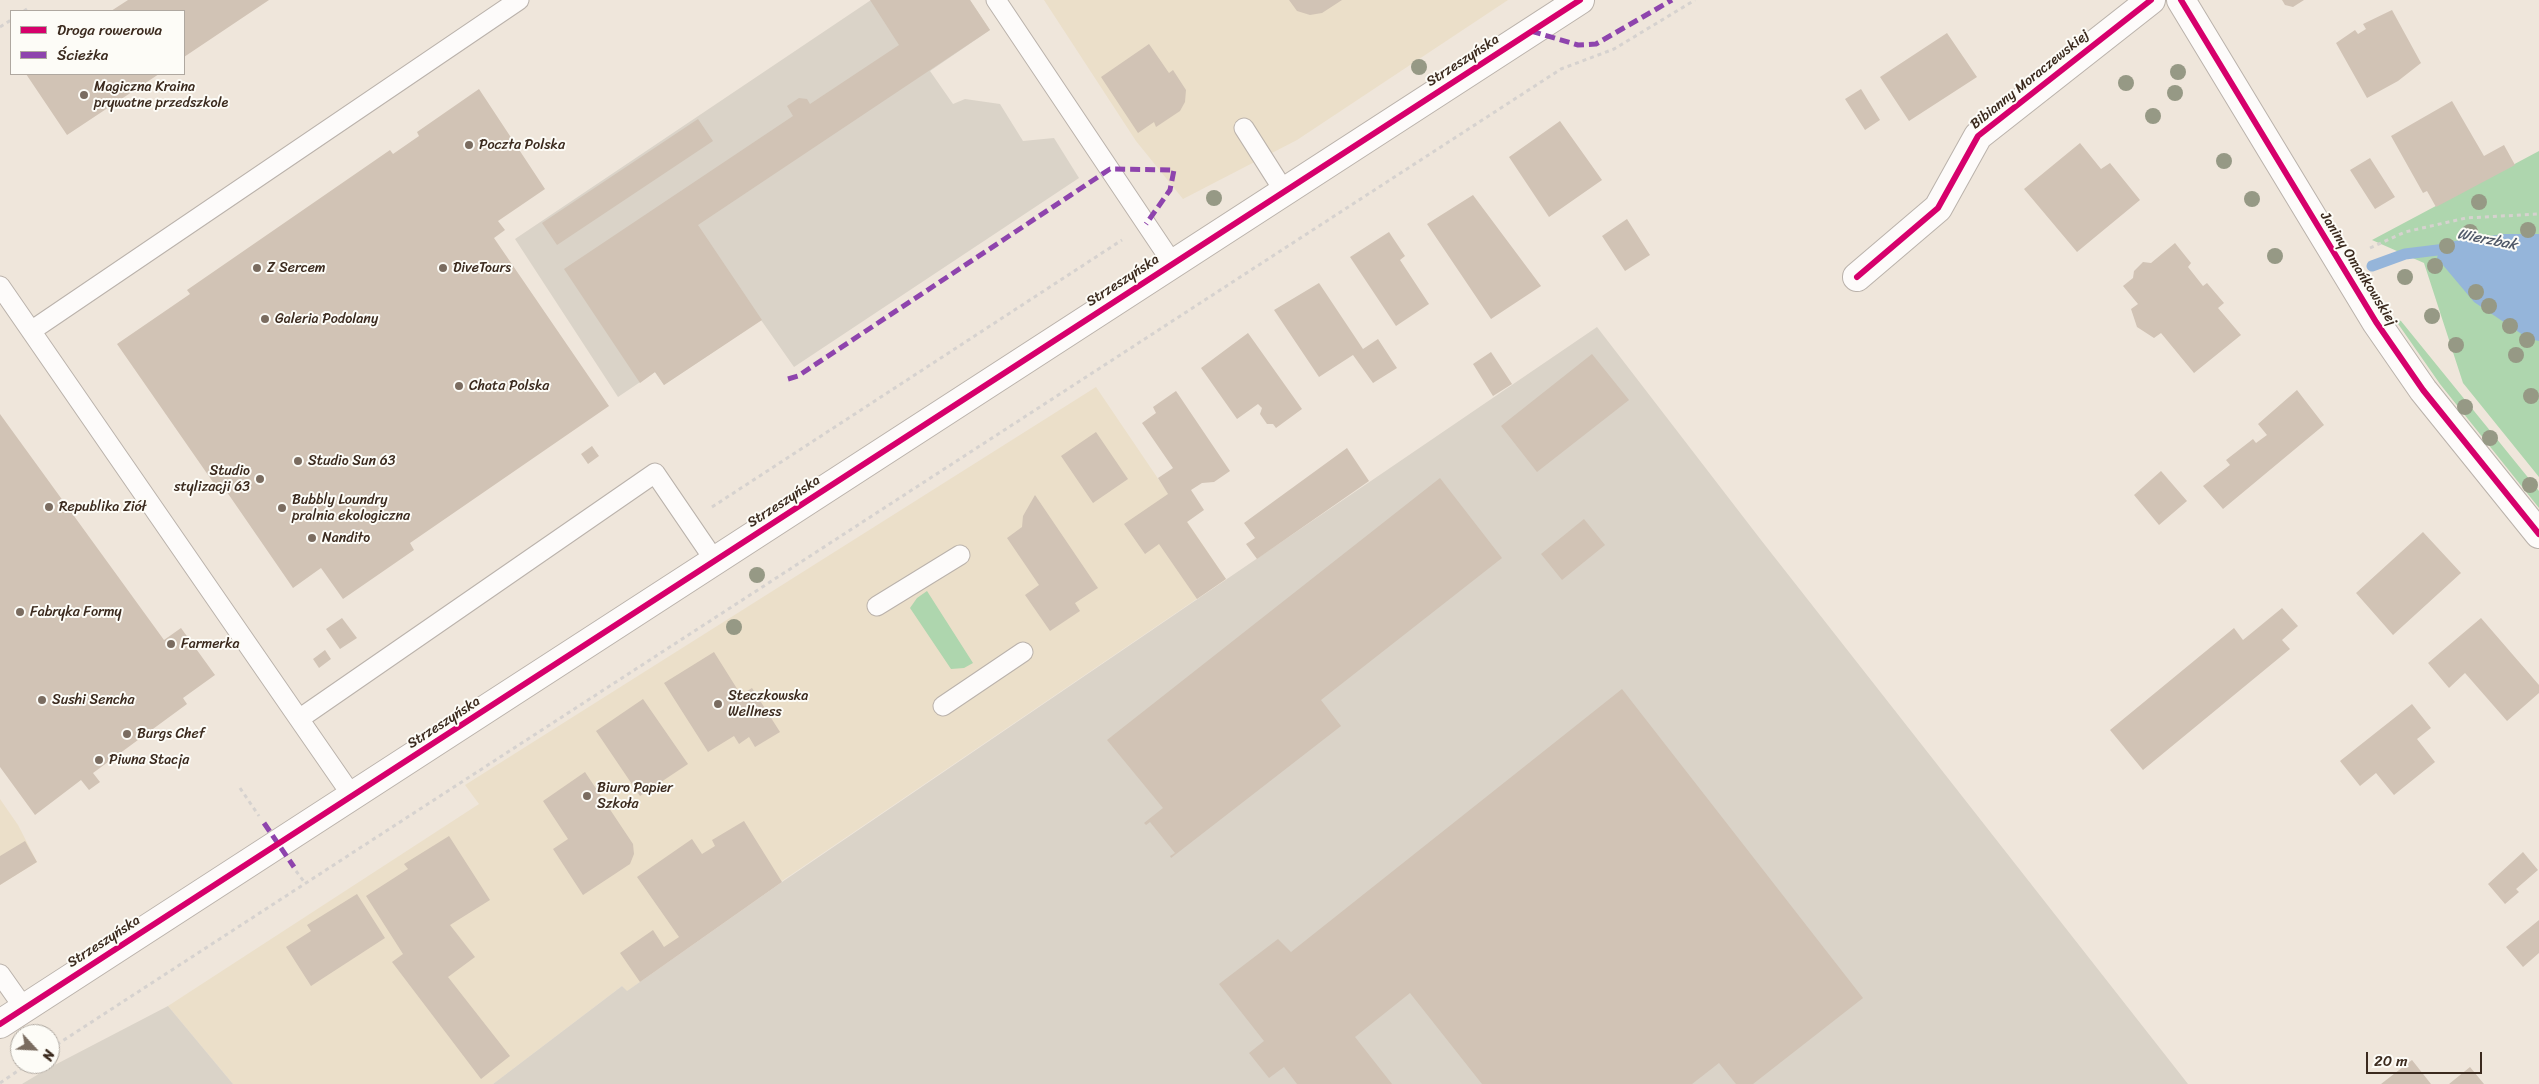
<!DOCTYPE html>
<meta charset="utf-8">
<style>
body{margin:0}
#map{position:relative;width:2539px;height:1084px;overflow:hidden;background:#efe6db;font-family:Sriracha,sans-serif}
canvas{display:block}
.legend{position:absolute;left:10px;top:10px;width:175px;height:65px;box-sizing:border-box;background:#fdfcf7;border:1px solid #afa8a0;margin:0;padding:6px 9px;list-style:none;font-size:15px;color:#3b2a1e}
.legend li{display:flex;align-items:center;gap:10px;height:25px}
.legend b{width:25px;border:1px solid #afa8a0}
.north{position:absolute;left:10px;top:1024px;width:50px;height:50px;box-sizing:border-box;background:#fdfcf7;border:1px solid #afa8a0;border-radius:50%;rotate:115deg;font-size:14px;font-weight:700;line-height:20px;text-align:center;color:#3b2a1e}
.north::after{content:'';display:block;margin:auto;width:18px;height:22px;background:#7a6c60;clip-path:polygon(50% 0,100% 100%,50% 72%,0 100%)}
.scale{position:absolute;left:2366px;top:1052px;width:116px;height:22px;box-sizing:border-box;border:2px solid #3b2a1e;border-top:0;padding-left:6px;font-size:15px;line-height:18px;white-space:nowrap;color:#3b2a1e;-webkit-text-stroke:4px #fdfcf7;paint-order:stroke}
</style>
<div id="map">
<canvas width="2539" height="1084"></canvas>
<ul class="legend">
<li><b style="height:6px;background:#d6006c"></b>Droga rowerowa</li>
<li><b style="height:6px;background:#8e44ad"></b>Ścieżka</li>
</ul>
<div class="north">N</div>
<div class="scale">20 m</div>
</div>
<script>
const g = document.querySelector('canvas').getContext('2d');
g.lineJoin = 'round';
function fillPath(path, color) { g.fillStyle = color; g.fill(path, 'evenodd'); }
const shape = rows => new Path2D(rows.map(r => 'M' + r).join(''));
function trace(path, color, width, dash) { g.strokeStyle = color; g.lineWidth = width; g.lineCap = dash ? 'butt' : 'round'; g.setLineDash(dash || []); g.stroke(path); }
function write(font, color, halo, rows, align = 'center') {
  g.font = font + ' Sriracha,sans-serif'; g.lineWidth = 4; g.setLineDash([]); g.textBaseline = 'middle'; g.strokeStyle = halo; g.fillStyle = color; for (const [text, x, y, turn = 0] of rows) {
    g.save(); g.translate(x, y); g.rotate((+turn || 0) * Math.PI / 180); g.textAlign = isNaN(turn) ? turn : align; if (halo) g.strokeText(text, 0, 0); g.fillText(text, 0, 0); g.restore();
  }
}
const built = shape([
 [1044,0,1508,0,1297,140,1183,199,1136,141],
 [1096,387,1226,579,751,902,626,992,622,986,493,1084,233,1084,168,1006,479,804,465,785],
 [0,799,18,825,37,862,0,885]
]);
const industrial = shape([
 [871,0,970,0,990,30,930,71,953,104,965,99,1000,104,1023,141,1054,138,1079,178,794,367,761,320,664,385,655,372,618,397,515,239],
 [1597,327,1761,540,2188,1084,493,1084,622,986,627,991,782,882],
 [168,1006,233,1084,22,1084,47,1069]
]);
const green = shape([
 [2539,151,2539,477,2463,383,2424,263,2372,240],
 [2394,318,2401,321,2539,491,2539,508,2440,384],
 [927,591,973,663,964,668,951,669,910,608,917,598]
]);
const water = shape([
 [2504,234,2539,234,2539,341,2529,339,2474,302,2437,258,2441,243]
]);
const stream = shape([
 [2372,266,2405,254,2454,248]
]);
const building = shape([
 [128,0,269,0,184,57,184,11,111,11],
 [870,0,970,0,990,30,698,225,762,320,664,385,655,372,640,383,564,269,793,116,787,106,799,98,807,99,810,104,899,45],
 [1289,0,1342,0,1322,13,1310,15,1297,11],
 [2282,0,2304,0,2293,7,2285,5],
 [2392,10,2421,63,2398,81,2367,98,2336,43,2355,30,2358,34,2366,29,2363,24],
 [1947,33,1977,77,1909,121,1880,77],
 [1149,44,1169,73,1173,70,1186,90,1185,102,1180,111,1156,127,1154,122,1138,133,1101,77],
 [26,74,159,74,67,135],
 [479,89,545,189,498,221,505,230,494,238,609,406,410,543,414,550,343,599,321,568,293,588,220,482,215,485,117,344,190,294,187,290,390,150,393,154,419,136,417,132],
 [1861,89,1880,120,1865,130,1845,99],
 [2452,101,2484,156,2504,145,2515,165,2436,207,2427,191,2423,193,2391,136],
 [698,119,713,141,557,245,542,223],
 [1560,121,1602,180,1549,217,1509,157],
 [2080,143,2101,169,2110,163,2140,200,2077,252,2024,189],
 [2370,158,2395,197,2375,209,2350,170],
 [1473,195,1541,286,1491,319,1427,224],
 [1627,219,1650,255,1625,271,1602,236],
 [1389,232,1405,256,1400,260,1429,304,1396,326,1350,257],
 [2175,243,2191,263,2188,267,2203,286,2207,283,2224,303,2218,308,2241,335,2194,373,2161,333,2154,338,2137,327,2131,309,2138,304,2123,286,2133,278,2134,271,2143,262,2151,263],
 [1319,283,1363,349,1378,339,1397,368,1373,383,1353,355,1319,377,1274,310],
 [1248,333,1302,409,1276,428,1273,424,1267,424,1260,414,1262,408,1258,404,1237,419,1201,368],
 [1491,352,1512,384,1493,396,1473,364],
 [1592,354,1629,400,1537,472,1501,426],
 [2297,390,2324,425,2223,509,2203,486,2230,465,2226,460,2253,439,2256,443,2267,435,2258,424],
 [1176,391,1230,471,1214,482,1202,483,1191,490,1204,510,1187,522,1226,579,1197,599,1159,544,1145,554,1124,524,1168,494,1158,478,1173,468,1142,423,1156,413,1153,407],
 [0,414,164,640,181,628,215,675,183,698,187,704,93,773,100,782,89,790,81,780,35,815,0,767],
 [1096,432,1128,479,1093,503,1061,456],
 [592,446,599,456,588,464,581,454],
 [1347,448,1369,481,1257,559,1246,544,1255,538,1244,523],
 [2161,471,2187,501,2159,525,2134,495],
 [1440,478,1502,558,1321,700,1341,726,1171,858,1170,856,1175,853,1150,822,1146,825,1144,823,1163,808,1107,740],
 [1035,495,1098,588,1075,603,1080,611,1050,631,1025,595,1039,585,1007,538,1022,527,1023,516],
 [1584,519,1605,545,1562,580,1541,554],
 [2423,532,2461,573,2393,635,2356,593],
 [2282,608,2298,626,2282,640,2290,649,2143,770,2110,730,2234,628,2243,640],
 [342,618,357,638,340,649,326,629],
 [2481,618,2539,685,2539,693,2507,721,2465,673,2449,688,2428,663],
 [325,650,331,659,319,668,313,659],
 [714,652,741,695,752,688,780,732,755,747,749,737,739,744,734,736,708,752,664,683],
 [1622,689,1863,998,1753,1084,1736,1084,1719,1063,1692,1084,1482,1084,1410,993,1355,1037,1392,1084,1297,1084,1284,1067,1269,1078,1249,1053,1264,1041,1219,984,1278,939,1291,952],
 [643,699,688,764,640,796,596,731],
 [2412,704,2431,728,2417,739,2435,762,2394,795,2376,773,2360,786,2340,761],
 [585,772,633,844,634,854,630,864,583,895,553,849,568,839,543,801],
 [744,821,782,882,640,982,620,953,653,930,664,947,679,937,637,877,692,839,702,854,715,846,712,840],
 [449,836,490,900,450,925,475,957,448,977,510,1056,481,1079,392,962,403,954,366,896,408,869,404,864],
 [25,841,37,862,0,885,0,856],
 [2523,852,2538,870,2516,889,2519,892,2505,904,2488,884],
 [357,894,385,938,311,986,286,947,311,931,307,925],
 [2539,920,2539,953,2523,967,2506,947],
 [2412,1060,2431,1084,2381,1084],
 [2470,1067,2484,1084,2449,1084]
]);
const path = shape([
 [24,11,27,9],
 [0,27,11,20],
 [2370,248,2405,232,2466,218,2539,214],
 [712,507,1122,240],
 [240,788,259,816],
 [296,871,305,883],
 [50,1049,1561,69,1614,49,1695,0],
 [0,1083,28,1064]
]);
const service = shape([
 [996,0,1173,264],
 [1244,128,1284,191],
 [0,286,299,719],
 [31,331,519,0],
 [877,606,960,555],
 [943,706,1023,652],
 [353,797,299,719,655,473,715,561],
 [0,974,24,1008]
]);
const minor = shape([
 [1857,277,1938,208,1978,136,2151,0]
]);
const tertiary = shape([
 [2181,0,2376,322,2423,390,2539,534],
 [0,1024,1580,0]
]);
const quiet = shape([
 [1531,31,1578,45,1596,44,1672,0],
 [788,379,798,376,1110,169,1174,170,1170,190,1146,224],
 [264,823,294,867]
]);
const cycleway = shape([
 [2181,0,2376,322,2423,390,2539,534],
 [1857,277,1938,208,1978,136,2151,0],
 [0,1024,1580,0]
]);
const trees = [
 [1419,67],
 [2178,72],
 [2126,83],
 [2175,93],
 [2153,116],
 [2224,161],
 [1214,198],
 [2252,199],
 [2479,202],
 [2528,230],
 [2470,232],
 [2447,246],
 [2275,256],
 [2435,266],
 [2405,277],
 [2476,292],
 [2489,306],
 [2432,316],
 [2510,326],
 [2527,340],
 [2456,345],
 [2516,355],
 [2531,396],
 [2465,407],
 [2490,438],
 [2530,485],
 [757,575],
 [734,627]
];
const markers = [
 [84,95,5,"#7a6c60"],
 [469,145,5,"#7a6c60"],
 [257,268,5,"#7a6c60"],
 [443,268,5,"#7a6c60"],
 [265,319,5,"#7a6c60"],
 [459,386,5,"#7a6c60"],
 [298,461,5,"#7a6c60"],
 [260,479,5,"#7a6c60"],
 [49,507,5,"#7a6c60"],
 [282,508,5,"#7a6c60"],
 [312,538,5,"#7a6c60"],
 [20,612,5,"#7a6c60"],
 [171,644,5,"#7a6c60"],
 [42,700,5,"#7a6c60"],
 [718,704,5,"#7a6c60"],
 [127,734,5,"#7a6c60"],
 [99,760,5,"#7a6c60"],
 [587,796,5,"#7a6c60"]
];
const streetNames = [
 ["Strzeszyńska",1463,61,-33],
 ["Bibianny Moraczewskiej",2030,80,-39],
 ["Janiny Omańkowskiej",2358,269,58],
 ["Strzeszyńska",1123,281,-33],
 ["Strzeszyńska",784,502,-33],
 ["Strzeszyńska",444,723,-33],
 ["Strzeszyńska",104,942,-33]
];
const poiNames = [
 ["Magiczna Kraina",94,87],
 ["prywatne przedszkole",94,103],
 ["Poczta Polska",479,145],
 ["Z Sercem",267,268],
 ["DiveTours",453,268],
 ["Galeria Podolany",275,319],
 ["Chata Polska",469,386],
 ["Studio Sun 63",308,461],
 ["Studio",250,471,"right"],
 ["stylizacji 63",250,487,"right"],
 ["Bubbly Loundry",292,500],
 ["pralnia ekologiczna",292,516],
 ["Republika Ziół",59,507],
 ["Nandito",322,538],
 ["Fabryka Formy",30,612],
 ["Farmerka",181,644],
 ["Steczkowska",728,696],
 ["Wellness",728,712],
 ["Sushi Sencha",52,700],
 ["Burgs Chef",137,734],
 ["Piwna Stacja",109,760],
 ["Biuro Papier",597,788],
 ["Szkoła",597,804]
];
const waterNames = [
 ["Wierzbak",2487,240,11]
];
fillPath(built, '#ebdfc9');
fillPath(industrial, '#dad3c8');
fillPath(green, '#aed6ae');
fillPath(water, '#95b5da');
trace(stream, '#95b5da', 11);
fillPath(building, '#d1c3b5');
trace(service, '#bab2ab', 21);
trace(minor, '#bab2ab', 30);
trace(tertiary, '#bab2ab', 30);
trace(path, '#d6d2cf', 3, [4, 4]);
trace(service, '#fdfbfa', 19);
trace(minor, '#fdfbfa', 28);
trace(tertiary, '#fdfbfa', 28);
trace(quiet, '#8e44ad', 5, [10, 5]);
trace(cycleway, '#d6006c', 6);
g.fillStyle = '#969985';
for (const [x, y] of trees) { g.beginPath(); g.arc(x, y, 8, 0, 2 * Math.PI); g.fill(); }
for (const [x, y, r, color] of markers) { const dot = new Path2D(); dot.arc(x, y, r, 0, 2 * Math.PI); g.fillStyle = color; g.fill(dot); trace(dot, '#fdfcf7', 2); }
write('14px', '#3b2a1e', '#fdfcf7', streetNames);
write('14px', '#3b2a1e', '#fdfcf7', poiNames, 'left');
write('italic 15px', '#505969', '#fdfcf7', waterNames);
</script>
